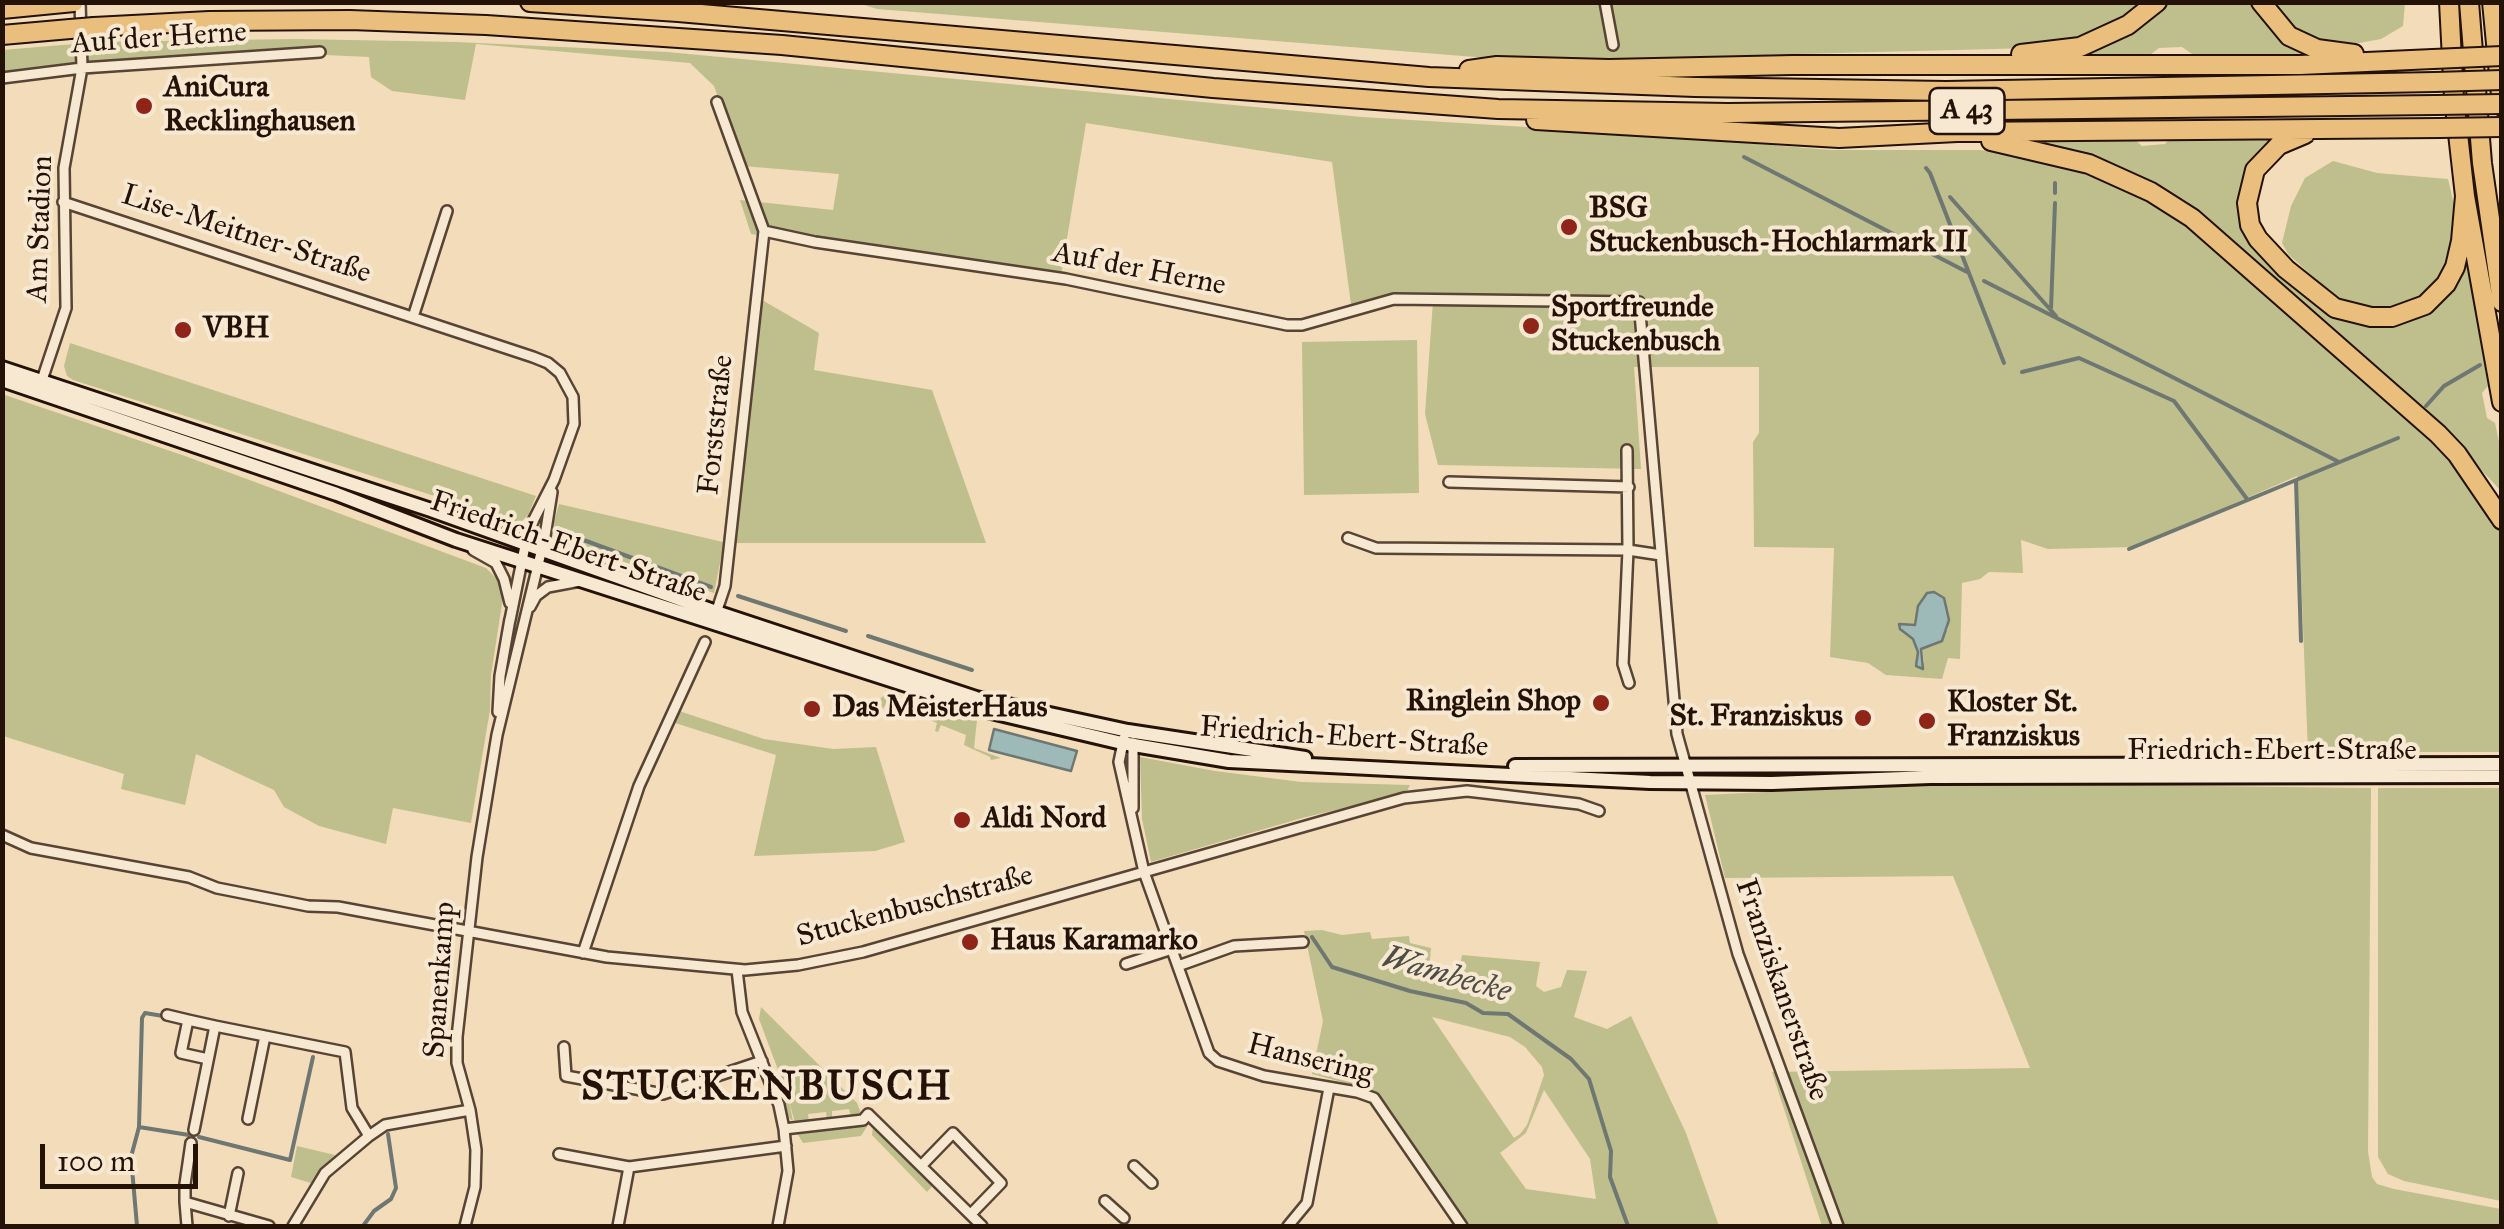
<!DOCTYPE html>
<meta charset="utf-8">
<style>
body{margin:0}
#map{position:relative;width:2504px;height:1229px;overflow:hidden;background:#f3dcb9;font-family:"IM FELL Great Primer",serif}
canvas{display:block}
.frame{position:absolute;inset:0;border:5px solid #251207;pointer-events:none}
.scale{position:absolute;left:40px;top:1144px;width:158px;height:45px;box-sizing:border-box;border:5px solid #251207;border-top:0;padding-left:12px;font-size:30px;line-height:35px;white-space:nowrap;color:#251207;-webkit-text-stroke:8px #f7e8d2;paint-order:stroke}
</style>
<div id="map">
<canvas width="2504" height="1229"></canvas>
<div class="frame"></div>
<div class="scale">100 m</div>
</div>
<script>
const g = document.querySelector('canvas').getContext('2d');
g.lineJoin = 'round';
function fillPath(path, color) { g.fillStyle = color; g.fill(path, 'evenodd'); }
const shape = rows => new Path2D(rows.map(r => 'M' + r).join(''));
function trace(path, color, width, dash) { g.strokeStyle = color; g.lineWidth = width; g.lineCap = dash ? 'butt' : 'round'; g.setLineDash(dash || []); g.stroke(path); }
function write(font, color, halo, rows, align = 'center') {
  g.font = font + ' "IM FELL Great Primer",serif'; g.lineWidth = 8; g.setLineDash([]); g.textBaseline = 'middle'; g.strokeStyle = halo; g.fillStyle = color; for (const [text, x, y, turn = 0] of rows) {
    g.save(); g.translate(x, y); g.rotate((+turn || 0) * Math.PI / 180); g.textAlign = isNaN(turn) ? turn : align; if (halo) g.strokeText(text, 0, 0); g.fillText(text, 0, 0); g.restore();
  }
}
const green = shape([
 [2164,2,2255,3,2325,56,2192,54,2182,47,2159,48,2150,55,2048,59],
 [858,3,2144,3,2105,30,2072,42,2033,48,1525,61,877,9],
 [2268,3,2405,3,2403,26,2381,39,2343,46,2301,36],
 [295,39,457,42,667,52,1362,117,1609,132,1831,150,1980,150,2023,154,2112,178,2189,225,2423,427,2482,495,2501,529,2501,752,2308,752,2297,476,2135,547,2048,549,2021,540,2023,573,1989,572,1980,579,1962,583,1960,659,1948,658,1942,679,1886,675,1868,663,1830,657,1834,548,1754,547,1753,442,1759,433,1759,367,1634,367,1641,469,1438,465,1425,414,1433,301,1395,302,1352,312,1332,162,1086,123,1060,281,751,234,740,200,833,210,839,174,743,166,714,86,690,63,476,44,465,100,392,91,371,77,369,57,304,54,3,83,2,50,99,42],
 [1942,596,1949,616,1948,629,1934,645,1922,647,1924,662,1920,669,1916,666,1919,653,1913,639,1899,627,1899,623,1914,626,1918,606],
 [2282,134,2271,143,2243,212,2315,302,2394,322,2467,257,2488,386,2482,393,2487,418,2495,423,2501,451,2501,491,2442,428,2186,201,2120,167,2040,141,2132,137,2142,146,2165,144,2172,136],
 [2333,161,2377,173,2448,179,2455,209,2452,255,2443,276,2420,301,2385,313,2344,305,2288,254,2282,243,2291,206,2305,178],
 [750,293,819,333,814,370,932,390,986,543,724,543,714,593,560,540,555,534,554,522,559,504,723,542],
 [1417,340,1419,493,1304,495,1302,342],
 [70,343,536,496,528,515,519,524,507,523,475,509,73,380,67,376,64,366],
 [2,394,185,456,486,568,499,581,503,597,491,675,490,710,471,823,393,808,386,844,319,826,284,807,274,790,196,754,185,805,121,789,124,774,3,736],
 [884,695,954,717,977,720,974,748,1001,758,991,760,990,757,964,745,966,735,941,725,938,732,935,731,937,723,912,712,909,720,906,718,908,711,887,702,883,709,879,700],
 [679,711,764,739,833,749,876,747,905,842,875,851,754,856,776,755,672,722],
 [1140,757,1215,771,1301,782,1410,785,1406,793,1302,818,1151,862,1142,819],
 [1944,783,2371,788,2368,1151,2372,1177,2377,1184,2394,1189,2501,1209,2501,1226,1822,1226,1772,1072,2030,1068,1953,876,1725,878,1705,795],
 [2378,788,2501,788,2501,1201,2404,1181,2388,1174,2378,1157],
 [1322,930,1342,935,1370,932,1372,939,1409,936,1410,943,1431,948,1429,972,1457,982,1462,955,1540,962,1536,986,1544,992,1561,987,1567,970,1587,971,1574,1017,1607,1029,1631,1016,1686,1133,1719,1226,1467,1226,1393,1113,1375,1091,1312,1074,1323,1021,1304,931],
 [1432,1017,1510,1037,1525,1047,1542,1067,1544,1075,1527,1125,1520,1134,1514,1138],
 [1544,1090,1590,1159,1596,1199,1526,1189,1500,1153,1526,1133],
 [761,1007,857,1103,862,1116,851,1117,849,1109,832,1111,832,1119,827,1120,826,1112,808,1114,809,1122,795,1123,789,1101,793,1121,789,1118,783,1094,789,1099,759,1019],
 [868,1125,861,1136,803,1143,797,1133],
 [873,1125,907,1161,920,1167,920,1173,932,1186,927,1192,872,1135],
 [297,1146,335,1155,311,1183,291,1177]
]);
const water = shape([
 [1927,593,1934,592,1944,598,1949,620,1942,641,1921,649,1923,669,1916,666,1918,652,1913,639,1900,629,1899,624,1915,625,1918,606,1927,593],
 [994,729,1077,751,1071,771,989,750,994,729]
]);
const stream = shape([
 [1744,157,1969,273],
 [1926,168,1930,173,2004,363],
 [2055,183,2055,193],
 [1950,197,2056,316],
 [1984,281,2339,462],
 [2051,308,2055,203],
 [2022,372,2079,358,2174,401,2247,499],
 [2426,406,2444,386,2480,365],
 [2296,481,2301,641],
 [570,535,711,587],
 [2129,549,2398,438],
 [738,596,846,631],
 [868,636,972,670],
 [1312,937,1332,967,1410,991,1466,1003,1483,1013,1508,1014,1571,1059,1589,1079,1611,1151,1610,1177,1628,1226],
 [139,1127,142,1018,145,1013,163,1016],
 [199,1137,290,1160,313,1057],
 [137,1226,131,1157,139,1127,189,1135],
 [363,1226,374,1211,391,1199,396,1188,388,1134]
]);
const street = shape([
 [1605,2,1613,45],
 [2,78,82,68,320,52],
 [63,202,533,357,548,363,560,373,573,397,574,424,554,480,528,531,510,620],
 [764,231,815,242,1066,279,1287,325,1302,325,1394,299,1639,302,1677,734,1738,954,1838,1226],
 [413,317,447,211],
 [40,386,66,308,64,168,82,68,80,2],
 [1627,450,1628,550,1623,664,1629,683],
 [1449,482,1629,487],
 [1348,538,1376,548,1628,550,1661,555],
 [473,550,496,563,504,579,510,603],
 [530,607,536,596,548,587,580,581],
 [715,616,725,586,764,231,717,102],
 [498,712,500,676,510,619],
 [1124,738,1119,762,1144,872,1209,1053,1218,1061,1264,1076,1357,1092,1374,1098,1462,1226],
 [1133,743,1133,808],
 [2,835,31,848,189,877,217,888,308,906,338,907,607,957,745,970,798,965,863,952,1404,798,1467,791,1579,804,1599,811],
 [583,953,639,786,705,642],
 [1126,964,1172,949],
 [1178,966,1234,946,1303,942],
 [737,970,742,1012,779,1105,784,1129,788,1171,778,1226],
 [167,1015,188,1020],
 [564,1047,566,1076,663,1094,762,1061],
 [208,1059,181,1053,188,1020,215,1026],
 [248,1119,265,1036],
 [784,1129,863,1120,868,1114,982,1226],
 [194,1130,215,1026,345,1052,352,1108,369,1136],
 [559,1154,629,1167,786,1146],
 [922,1165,953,1133,1001,1183,971,1214],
 [1134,1166,1152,1183],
 [1105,1201,1124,1218],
 [185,1202,185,1184,191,1143],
 [229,1216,238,1173],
 [187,1226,185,1202,269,1226],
 [293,1226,325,1173,369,1136,385,1125,470,1110],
 [465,1226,475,1187,476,1150,470,1110,457,1063,457,1037,477,857,497,735,545,536,552,492],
 [618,1226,629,1167],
 [1288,1226,1307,1203,1329,1088]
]);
const secondary = shape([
 [2,368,431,510,716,612,976,698,1128,731,1305,758],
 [2,380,337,494,456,540,987,711,1122,743,1229,761,1650,782,1772,783,1930,777,2502,776],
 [1515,766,2502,764]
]);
const highway = shape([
 [530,2,678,12,1429,77,1695,87,1946,91,2435,82],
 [2261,2,2289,36,2317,49,2354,54],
 [2449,2,2454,98,2465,196,2502,402],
 [2469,2,2482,163,2502,302],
 [2492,2,2502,106],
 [2,9,74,2],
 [94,27,209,21,350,20,486,25,782,45,1213,88,1498,109,1728,113,2436,105],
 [2,35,70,29],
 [2021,54,2080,47,2128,25,2157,2],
 [1469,70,1497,66,1609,69,1792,65,2300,65,2433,59],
 [1536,120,1839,138,1957,132,2439,128],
 [2305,134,2279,145,2255,170,2247,203,2250,225,2258,239,2286,269,2335,308,2371,317,2392,317,2425,305,2446,284,2455,267,2461,241,2465,196],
 [1991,141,2089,164,2151,192,2192,218,2438,434,2457,454,2502,520]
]);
const highwayBridge = shape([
 [70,29,94,27],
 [2433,59,2502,56],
 [2435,82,2502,80],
 [2436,105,2502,104],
 [2439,128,2502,127]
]);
const markers = [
 [144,106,10,"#8f2418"],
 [1569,227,10,"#8f2418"],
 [1531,326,10,"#8f2418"],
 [183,330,10,"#8f2418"],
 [1601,703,10,"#8f2418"],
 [812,709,10,"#8f2418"],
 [1863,718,10,"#8f2418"],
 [1927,721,10,"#8f2418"],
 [962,820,10,"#8f2418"],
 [970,942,10,"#8f2418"]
];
const shields = [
 [1967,111,75]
];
const shieldNames = [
 ["A 43",1967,111]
];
const streetNames = [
 ["Auf der Herne",159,39,-4],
 ["Am Stadion",41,229,-88],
 ["Lise-Meitner-Straße",246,235,18],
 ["Auf der Herne",1139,270,11],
 ["Forststraße",717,425,-84],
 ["Friedrich-Ebert-Straße",568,548,19],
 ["Friedrich-Ebert-Straße",1344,738,4],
 ["Friedrich-Ebert-Straße",2272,752],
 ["Stuckenbuschstraße",915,907,-15],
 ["Spanenkamp",441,980,-86],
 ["Franziskanerstraße",1781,990,71],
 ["Hansering",1310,1060,14]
];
const poiNames = [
 ["AniCura",164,89],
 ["Recklinghausen",164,123],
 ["BSG",1589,210],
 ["Stuckenbusch-Hochlarmark II",1589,244],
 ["Sportfreunde",1551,309],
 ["Stuckenbusch",1551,343],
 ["VBH",203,330],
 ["Ringlein Shop",1581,703,"right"],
 ["Kloster St.",1947,704],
 ["Franziskus",1947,738],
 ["Das MeisterHaus",832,709],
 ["St. Franziskus",1843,718,"right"],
 ["Aldi Nord",982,820],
 ["Haus Karamarko",990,942]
];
const waterNames = [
 ["Wambecke",1446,976,16]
];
const districtNames = [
 ["STUCKENBUSCH",767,1089]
];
fillPath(green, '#bebf8c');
fillPath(water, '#9ebab8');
trace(water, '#6e7771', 2.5);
trace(stream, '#6e7771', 4);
trace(street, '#584434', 14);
trace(secondary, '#251207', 18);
trace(highway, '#251207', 22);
trace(street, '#f7e8d2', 9);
trace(secondary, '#f7e8d2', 12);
trace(highway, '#eabe7c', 18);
trace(highwayBridge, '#251207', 22, []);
trace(highwayBridge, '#eabe7c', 18);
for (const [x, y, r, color] of markers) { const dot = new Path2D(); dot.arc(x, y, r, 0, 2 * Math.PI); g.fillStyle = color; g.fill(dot); trace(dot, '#f7e8d2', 4); }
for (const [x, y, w] of shields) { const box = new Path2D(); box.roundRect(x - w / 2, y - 23, w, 46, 8); g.fillStyle = '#f7e8d2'; g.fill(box); trace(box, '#251207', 2.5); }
write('bold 28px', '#251207', null, shieldNames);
write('30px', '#251207', '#f7e8d2', streetNames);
write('bold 30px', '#251207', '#f7e8d2', poiNames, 'left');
write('italic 32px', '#4f4d45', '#f7e8d2', waterNames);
g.letterSpacing = '2.5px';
write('bold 40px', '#251207', '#f7e8d2', districtNames);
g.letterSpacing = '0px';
</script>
